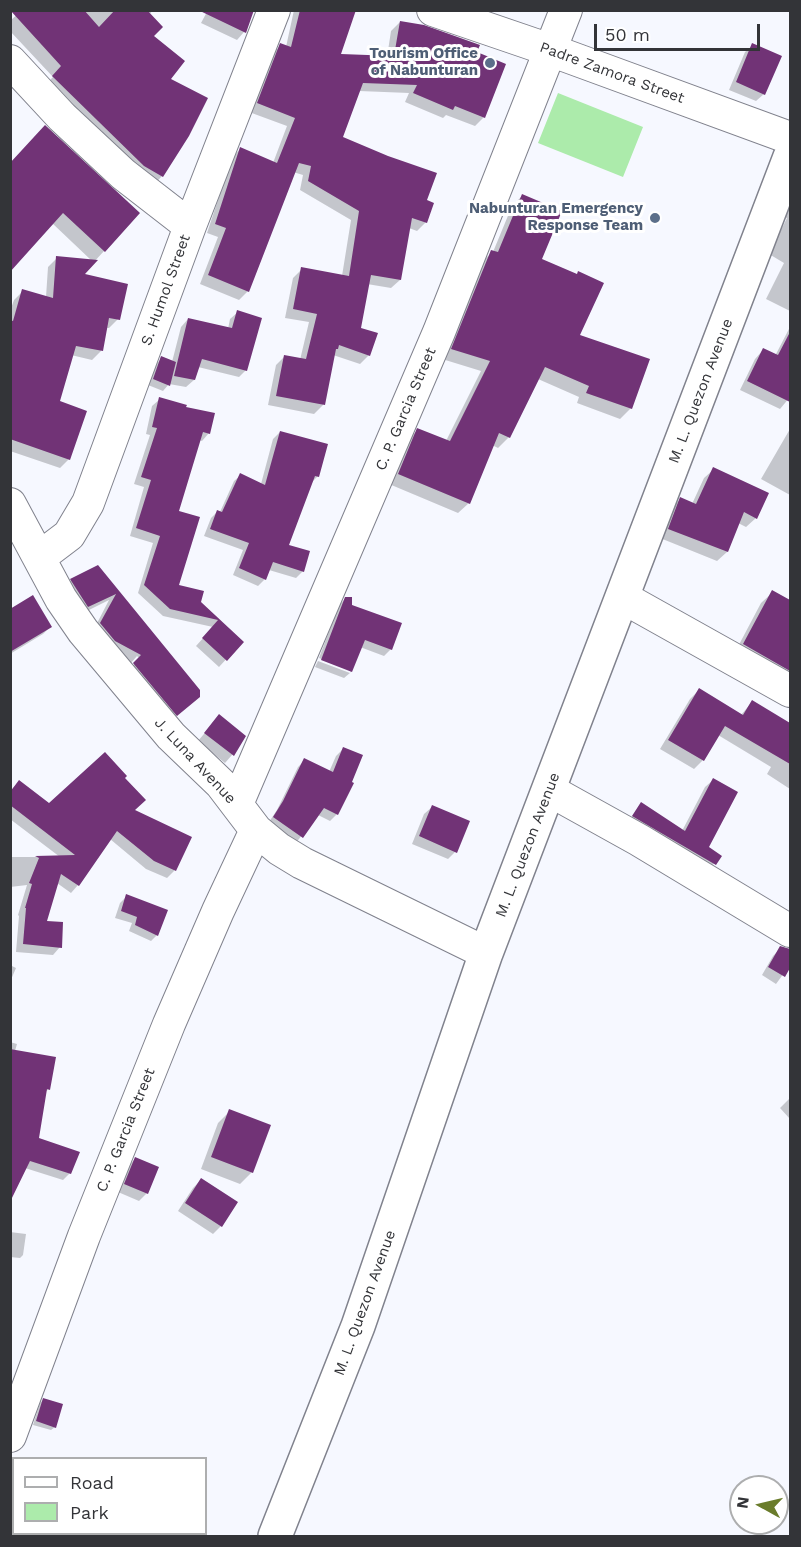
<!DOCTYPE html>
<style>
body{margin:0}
#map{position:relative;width:801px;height:1547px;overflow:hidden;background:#f6f8ff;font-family:"Work Sans",sans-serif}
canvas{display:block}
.frame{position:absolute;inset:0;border:12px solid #333438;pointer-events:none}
.legend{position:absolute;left:12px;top:1457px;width:195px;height:78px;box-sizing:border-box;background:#fff;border:2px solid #adaeaf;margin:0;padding:8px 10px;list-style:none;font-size:18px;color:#333438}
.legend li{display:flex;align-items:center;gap:12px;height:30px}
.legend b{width:30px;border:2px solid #adaeaf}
.north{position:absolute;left:729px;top:1475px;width:60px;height:60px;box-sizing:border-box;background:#fff;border:2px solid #adaeaf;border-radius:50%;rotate:278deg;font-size:16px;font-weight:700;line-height:24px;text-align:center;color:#333438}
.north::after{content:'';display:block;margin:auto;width:21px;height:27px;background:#6a7c2b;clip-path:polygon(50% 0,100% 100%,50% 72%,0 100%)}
.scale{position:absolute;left:594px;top:24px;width:166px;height:27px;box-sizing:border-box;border:3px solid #333438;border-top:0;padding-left:8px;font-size:18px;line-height:21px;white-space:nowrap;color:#333438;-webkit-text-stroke:4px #fff;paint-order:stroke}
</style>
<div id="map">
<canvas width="801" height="1547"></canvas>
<div class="frame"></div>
<ul class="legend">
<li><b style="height:8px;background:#fff"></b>Road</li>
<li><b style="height:16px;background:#acebab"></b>Park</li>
</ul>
<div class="north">N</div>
<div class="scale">50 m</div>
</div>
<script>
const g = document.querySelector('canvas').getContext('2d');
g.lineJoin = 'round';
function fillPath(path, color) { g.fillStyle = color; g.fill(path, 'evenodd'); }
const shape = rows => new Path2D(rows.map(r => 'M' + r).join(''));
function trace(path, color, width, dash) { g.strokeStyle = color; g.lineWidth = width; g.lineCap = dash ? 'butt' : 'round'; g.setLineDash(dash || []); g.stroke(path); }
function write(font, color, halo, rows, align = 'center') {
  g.font = font + ' "Work Sans",sans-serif'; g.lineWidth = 6; g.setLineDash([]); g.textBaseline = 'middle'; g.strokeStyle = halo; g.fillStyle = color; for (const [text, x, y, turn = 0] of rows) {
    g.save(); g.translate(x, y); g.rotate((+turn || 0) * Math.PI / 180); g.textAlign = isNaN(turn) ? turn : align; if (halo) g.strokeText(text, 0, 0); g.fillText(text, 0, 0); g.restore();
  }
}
const green = shape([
 [558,93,643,127,623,177,538,143]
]);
const shadow = shape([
 [22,10,153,10,149,15,152,36,168,79,162,176,153,186,44,86,53,77,10,31,10,21],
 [208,10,252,12,244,32,237,40,201,23],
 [294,10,346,10,338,55,387,57,391,31,400,22,475,53,484,117,475,126,446,115,443,118,405,102,409,93,359,91,341,138,425,201,426,222,417,231,409,228,400,280,391,288,367,284,359,329,369,355,360,364,333,355,323,405,314,414,268,405,276,365,285,356,300,360,309,322,285,318,293,278,302,269,342,276,351,220,300,190,303,175,293,172,248,291,239,300,200,284,218,237,207,233,232,158,240,149,273,163,287,126,249,112,272,54,281,45,286,47],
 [753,45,764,94,756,101,729,90,745,52],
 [10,164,138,214,82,275,118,319,109,328,106,328,101,351,92,360,71,355,59,402,69,459,60,468,10,451,10,311,14,300,23,291,46,297,48,267,57,258,92,261,52,223],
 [790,195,790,311,766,299,784,263,769,254,787,218,783,217],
 [522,196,540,260,578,336,631,408,620,419,577,403,579,397,538,379,509,437,498,448,492,445,469,503,458,513,389,484,407,440,418,430,446,441,481,371,442,359,481,262,493,252,512,206],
 [238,312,246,370,239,377,198,367,194,380,186,387,169,384,163,391,148,385,156,364,162,358,172,362,181,327,188,319,228,329,230,319],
 [790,327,790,397,780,409,740,390,755,359,763,350,775,356],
 [160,399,209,433,202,441,199,440,177,512,177,586,199,602,242,642,219,667,196,646,213,627,163,616,138,593,153,543,130,536,144,487,134,484,150,435,146,434,152,406],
 [790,429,790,495,761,479],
 [280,432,318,476,311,483,287,546,303,571,296,578,269,570,265,579,258,586,233,575,243,550,204,536,211,518,218,511,220,512,234,481,241,475,261,484,273,439],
 [714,469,756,518,746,527,738,523,727,552,717,561,660,538,671,509,680,499,692,504,704,478],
 [98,567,199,690,189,705,168,723,125,673,140,659,137,656,131,663,106,650,92,633,109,600,79,615,63,589,71,580],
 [773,592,790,602,790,689,733,656,761,603],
 [346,598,391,649,384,656,360,647,350,673,350,670,319,658,339,605],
 [10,610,50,627,43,634,10,654],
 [318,661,350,673,344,678,315,667],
 [699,690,741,715,752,702,790,725,790,789,767,774,771,767,718,735,703,760,694,769,660,749,690,699],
 [219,716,244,736,232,755,225,763,198,741],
 [343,749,337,814,330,821,318,815,295,844,267,825,277,810,298,767,305,760,329,772,336,756],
 [123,778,133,810,190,837,174,871,167,878,146,869,110,839,78,885,71,893,57,883,45,922,60,947,53,955,16,952,19,916,18,915,27,885,10,887,10,857,60,857,10,819,10,791,19,782,49,805],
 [713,780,707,848,720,856,707,872,626,824,642,804,682,831,705,787],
 [432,807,455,852,448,859,412,844,424,814],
 [127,896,157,935,151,941,129,931,132,923,115,918,120,903],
 [781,948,790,949,790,965,776,984,762,975,773,956],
 [10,965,16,968,10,982],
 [10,1042,17,1044,15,1051,49,1089,45,1092,37,1139,70,1173,63,1180,25,1168,10,1193],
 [790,1098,790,1119,780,1108],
 [230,1111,252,1172,240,1184,201,1169,218,1123],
 [135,1159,147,1193,139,1201,118,1192,128,1166],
 [201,1180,235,1203,221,1226,213,1234,178,1211,193,1188],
 [10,1232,26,1234,23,1255,20,1258,10,1257],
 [44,1399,55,1427,51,1430,33,1425,40,1403],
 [47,1534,80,1534,82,1536,42,1536]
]);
const building = shape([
 [10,10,84,10,99,27,115,10,147,10,163,27,154,36,185,61,171,79,208,98,189,136,163,177,144,166,52,76,61,66],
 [198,10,254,10,246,33],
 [300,10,356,10,341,54,394,56,400,21,424,25,480,45,477,52,506,64,485,118,455,106,453,110,413,93,417,85,363,83,343,137,388,156,437,173,427,200,434,203,427,223,412,218,401,280,371,275,361,328,378,333,370,356,339,345,338,349,336,349,325,405,276,396,284,355,306,359,317,314,293,309,301,267,349,276,359,211,308,181,311,166,299,163,249,292,208,275,226,228,215,224,240,147,277,163,295,118,257,103,280,43,291,47],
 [752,43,782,56,765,95,736,82],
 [45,125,140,213,105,252,63,213,10,272,10,163],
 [522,194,562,211,542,259,577,274,578,271,604,283,580,335,650,359,632,409,586,393,589,386,545,367,510,438,499,433,470,504,398,474,417,428,450,441,490,361,451,349,491,250,498,252],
 [56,256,98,260,85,274,128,284,120,320,109,318,103,351,76,346,60,401,87,411,70,460,10,439,10,320,13,321,22,289,53,298],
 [237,310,262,318,247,371,202,359,195,380,174,376,188,318,232,328],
 [790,332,790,402,747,381,763,348,778,355],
 [161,356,176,362,170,386,153,379],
 [159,397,187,405,186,407,215,413,210,434,203,432,179,511,200,517,179,585,204,591,201,602,244,642,227,661,202,638,218,620,170,609,144,585,160,536,136,528,151,480,141,477,157,428,152,427],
 [280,431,328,444,319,477,315,476,289,545,310,551,304,572,273,562,266,580,239,568,249,543,210,529,217,510,222,512,240,473,265,485],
 [713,467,769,493,757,519,744,512,728,552,668,529,680,497,696,504],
 [98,565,200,690,200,697,177,716,133,663,141,655,115,641,100,623,116,594,88,607,70,579],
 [772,590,790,600,790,671,743,644],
 [33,595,52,627,10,652,10,609],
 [345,597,352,597,352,605,402,623,392,650,365,640,352,672,321,660],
 [699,688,743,715,752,700,790,723,790,764,725,726,704,761,668,740],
 [219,714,246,736,234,756,204,733],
 [343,747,363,755,352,782,354,783,338,815,324,808,303,838,273,817,283,801,304,758,333,772],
 [105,752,127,776,125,778,146,800,135,810,192,837,176,871,154,861,117,831,79,886,61,874,47,921,63,922,62,948,23,944,26,908,25,908,32,884,29,883,39,858,35,856,75,855,10,805,10,792,19,780,49,803],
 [713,778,738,792,709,847,722,856,716,865,632,816,641,802,685,831],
 [432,805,470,821,457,853,419,836],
 [126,894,168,910,158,936,135,925,137,917,121,911],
 [780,946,790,949,790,968,785,977,768,967],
 [10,1049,56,1057,50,1090,47,1089,39,1138,80,1152,71,1174,30,1161,10,1202],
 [229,1109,271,1125,253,1173,211,1157],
 [135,1157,159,1167,148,1194,124,1184],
 [201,1178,238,1202,222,1227,185,1203],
 [43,1398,63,1404,56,1428,36,1421]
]);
const minor = shape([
 [433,10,550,50,790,138],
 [10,61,62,117,123,174,190,226],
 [10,504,61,599,83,631,171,736,221,784,256,830,279,849,302,863,486,953],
 [40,557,69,535,88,503,190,226,274,10],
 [622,597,790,691],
 [549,790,639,840,790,931],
 [237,804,439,332,566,10],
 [10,1436,84,1236,169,1024,218,911,256,830]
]);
const major = shape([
 [275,1536,358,1326,486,953,790,157]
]);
const markers = [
 [490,63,6,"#5c6f8a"],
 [655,218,6,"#5c6f8a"]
];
const serviceNames = [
 ["Tourism Office",478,54],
 ["of Nabunturan",478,71],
 ["Nabunturan Emergency",643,209],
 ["Response Team",643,226]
];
const streetNames = [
 ["Padre Zamora Street",612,73,20],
 ["S. Humol Street",166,290,-70],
 ["M. L. Quezon Avenue",701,391,-69],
 ["C. P. Garcia Street",406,409,-67],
 ["J. Luna Avenue",195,761,47],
 ["M. L. Quezon Avenue",528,845,-69],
 ["C. P. Garcia Street",126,1130,-68],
 ["M. L. Quezon Avenue",365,1303,-70]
];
fillPath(green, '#acebab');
fillPath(shadow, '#0003');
fillPath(building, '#713376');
trace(minor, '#80828d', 34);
trace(major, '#80828d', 36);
trace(minor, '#fff', 32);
trace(major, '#fff', 33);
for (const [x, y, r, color] of markers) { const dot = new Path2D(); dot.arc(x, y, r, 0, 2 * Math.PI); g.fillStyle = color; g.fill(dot); trace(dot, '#fff', 2); }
write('bold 15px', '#4e5e75', '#fff', serviceNames, 'right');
write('15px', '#333438', '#fff', streetNames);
</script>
